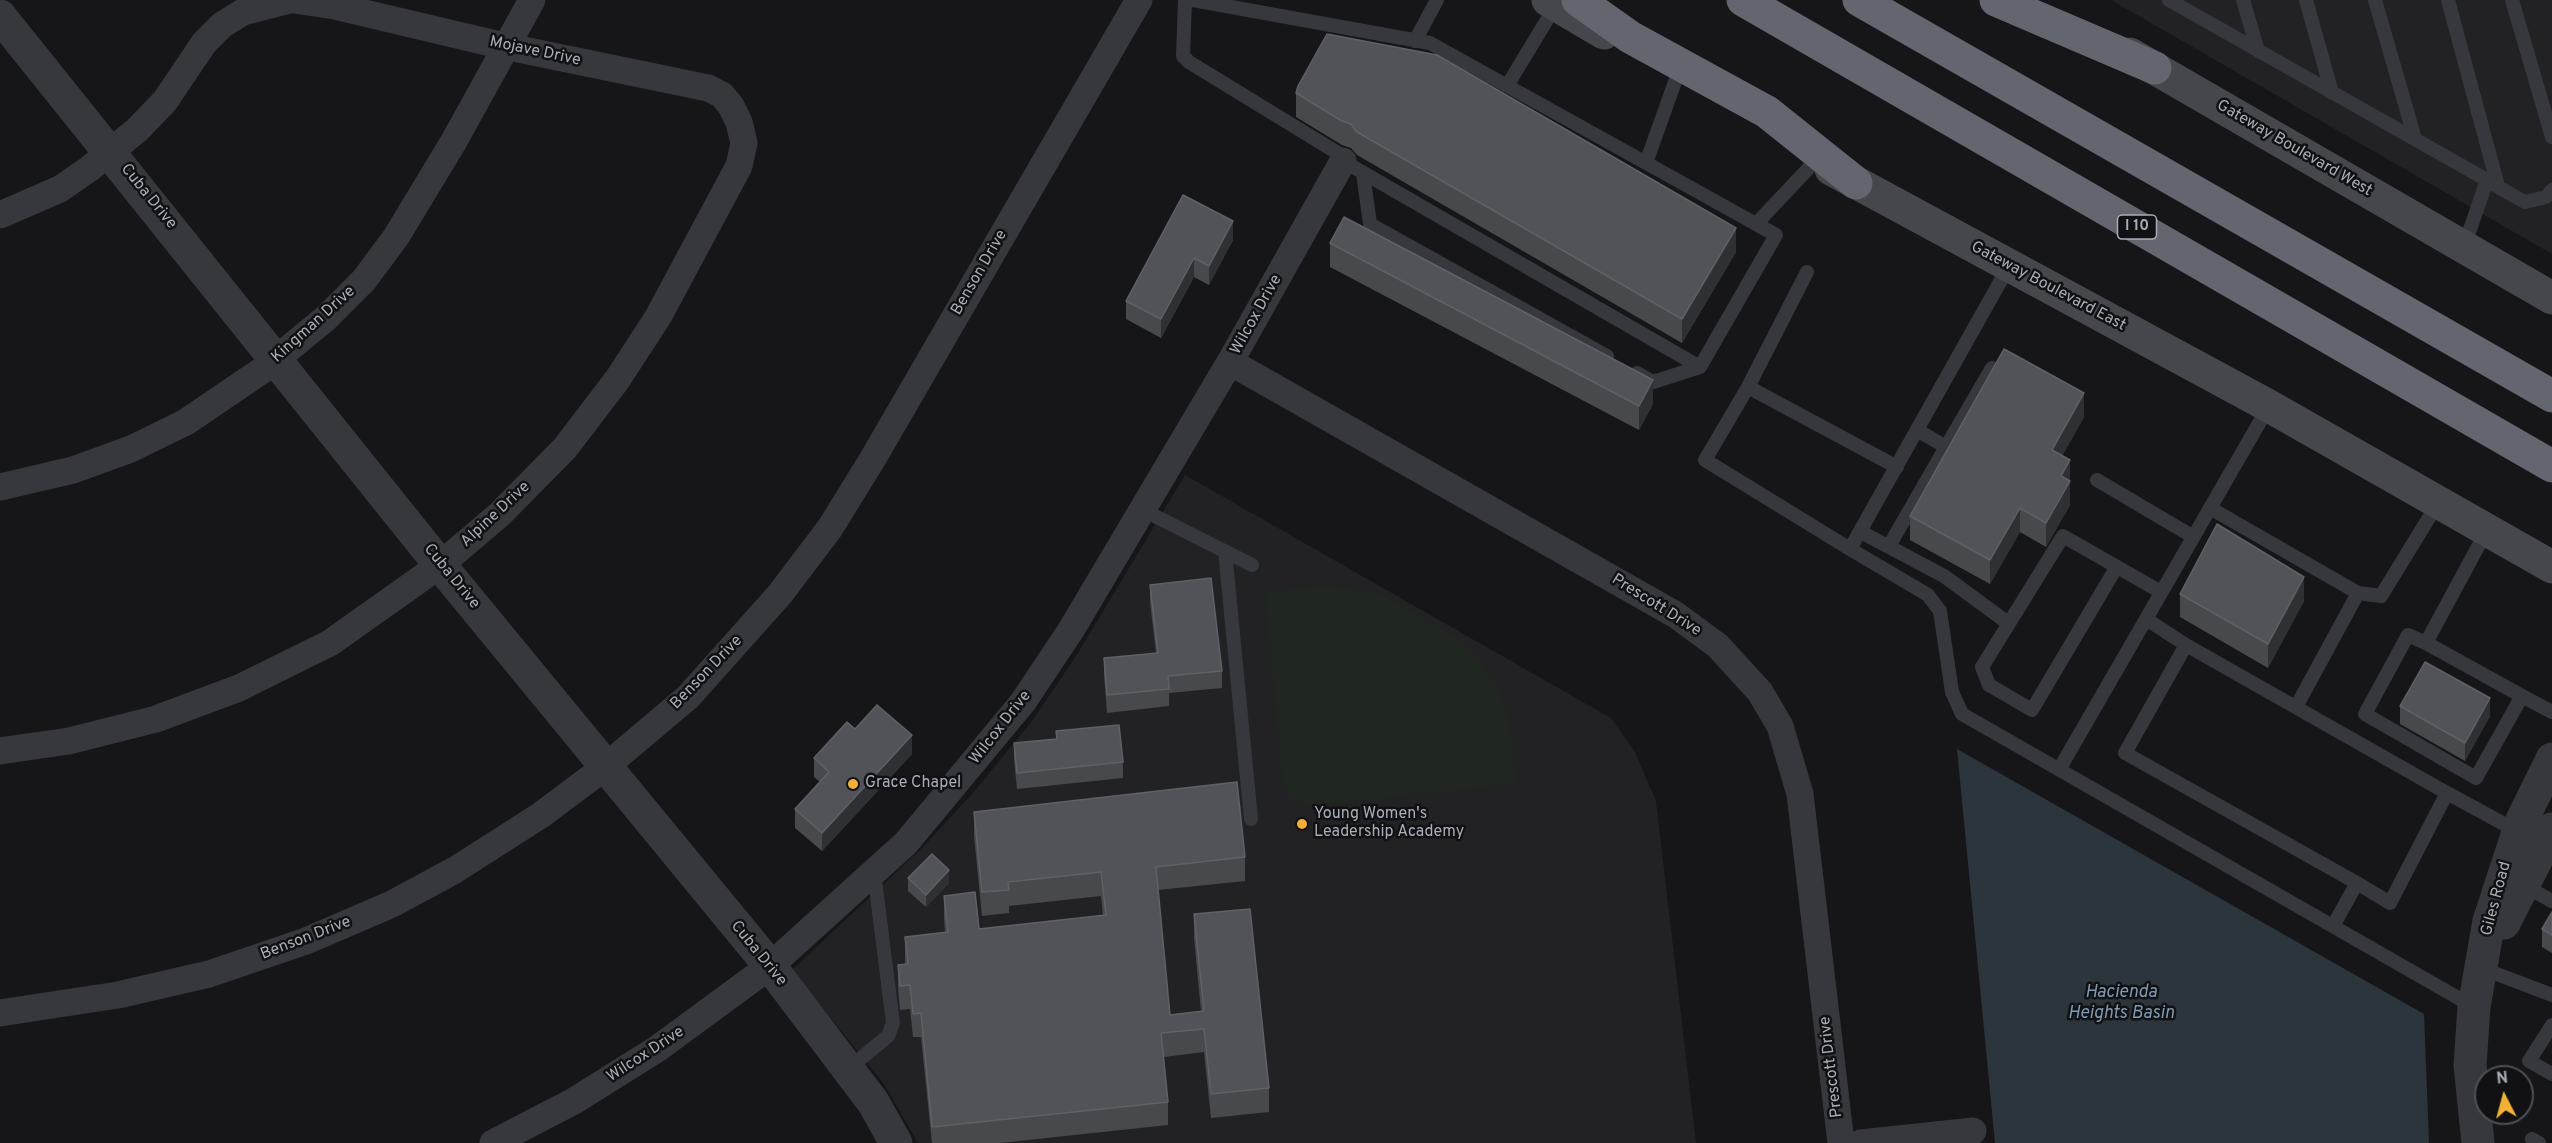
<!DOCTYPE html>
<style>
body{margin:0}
#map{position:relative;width:2552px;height:1143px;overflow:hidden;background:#161618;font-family:Overpass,sans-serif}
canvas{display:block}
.north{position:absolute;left:2474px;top:1065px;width:60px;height:60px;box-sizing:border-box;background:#111113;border:2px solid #4d4f55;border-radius:50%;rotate:354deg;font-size:16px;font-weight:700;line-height:24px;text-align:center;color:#a8adb8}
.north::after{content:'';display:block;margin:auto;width:21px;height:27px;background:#f2b134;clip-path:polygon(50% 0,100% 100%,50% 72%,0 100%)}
</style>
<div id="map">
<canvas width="2552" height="1143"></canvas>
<div class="north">N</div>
</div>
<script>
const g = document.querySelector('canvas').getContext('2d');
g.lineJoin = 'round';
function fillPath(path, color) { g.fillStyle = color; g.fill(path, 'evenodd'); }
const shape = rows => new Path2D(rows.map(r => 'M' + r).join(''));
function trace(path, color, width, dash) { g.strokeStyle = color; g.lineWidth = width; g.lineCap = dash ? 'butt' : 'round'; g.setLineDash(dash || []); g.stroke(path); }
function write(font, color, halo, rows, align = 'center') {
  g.font = font + ' Overpass,sans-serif'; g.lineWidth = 5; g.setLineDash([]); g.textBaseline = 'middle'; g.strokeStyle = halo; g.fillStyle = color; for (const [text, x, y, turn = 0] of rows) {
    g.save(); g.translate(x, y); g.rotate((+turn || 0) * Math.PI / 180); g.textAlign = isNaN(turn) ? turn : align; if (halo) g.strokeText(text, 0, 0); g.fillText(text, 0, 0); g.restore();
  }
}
const built = shape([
 [2111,0,2552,0,2552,254],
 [1185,475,1611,718,1635,752,1656,801,1696,1143,918,1143,884,1084,792,970,924,846,972,794,1032,721,1078,653]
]);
const green = shape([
 [1325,586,1372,591,1390,598,1458,638,1475,656,1493,679,1508,711,1517,784,1305,806,1292,798,1282,783,1265,591]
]);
const water = shape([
 [1957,749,2424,1014,2429,1143,1995,1143]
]);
const service = shape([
 [1185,0,1183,56,1189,62,1341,155,1343,161,1700,367,1776,235,1756,224],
 [1193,0,1430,43,1756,224,1821,155],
 [2169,0,2487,180,2464,247],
 [2243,0,2258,51],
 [2306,0,2332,93],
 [2375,0,2415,139],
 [2448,0,2498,186],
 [2512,0,2552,137],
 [1415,41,1437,0],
 [1507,86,1556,5],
 [1646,163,1681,65],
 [1363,173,1370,224,1607,356],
 [2491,183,2525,202,2546,197,2552,190],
 [1807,272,1748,387,1705,460,1850,549,2009,266],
 [1637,373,1653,382,1700,367],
 [1748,387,1897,467],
 [1946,447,1992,368],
 [2097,480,2192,536],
 [2210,508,2358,593,2296,707],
 [1143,510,1252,565],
 [1861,532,1944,576,2008,623],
 [1889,546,1946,447,1917,430],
 [1850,549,1928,595,1940,611,1952,692,1962,714,2474,1007],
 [1225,551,1251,819],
 [2116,568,2032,710,1989,685,1982,667,2063,536,2161,592],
 [2358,593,2381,596,2438,503],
 [2146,619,2186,645],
 [2426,643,2522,696,2476,778,2365,714,2408,635,2426,643,2487,530],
 [2522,696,2552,712],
 [2060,768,2269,406],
 [2447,793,2517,831],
 [2523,885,2552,901],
 [2333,926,2357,883,2390,903,2447,793,2186,645,2125,753,2357,883],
 [2481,968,2552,995],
 [2552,1025,2529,1061,2552,1074],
 [848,1069,888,1036,893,1023,874,872],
 [2532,1139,2539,1143]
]);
const minor = shape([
 [0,215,60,189,89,169,137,130,165,101,204,43,222,25,243,12,290,0],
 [1230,362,1676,615,1718,646,1760,692,1780,726,1800,794,1841,1143],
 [0,487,73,470,131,449,186,422,264,369,326,318,364,280,396,237,454,141,532,0],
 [0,751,69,741,156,719,239,688,330,643,440,565,500,514,565,448,617,380,658,317,739,166,744,143,739,122,731,106,722,95,708,88,504,46,335,6,294,0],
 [0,1013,118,995,209,974,306,941,392,904,455,870,541,815,605,767,688,697,780,594,830,528,872,460,1139,0],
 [493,1143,574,1101,657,1049,770,966,906,843,1023,702,1071,630,1230,362,1343,161],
 [1861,1143,1973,1131]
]);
const tertiary = shape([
 [0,16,440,565,770,966,873,1102,896,1143],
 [2504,923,2552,829],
 [2478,1143,2470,1065,2474,1007,2489,921,2522,820,2552,759]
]);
const secondary = shape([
 [1548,0,1604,33],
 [2130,54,2552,298],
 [1831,169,2269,406,2552,567]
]);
const motorway = shape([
 [1578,0,1630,37,1767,112,1856,183],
 [1743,0,2552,466],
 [1859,0,2552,396],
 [1996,0,2155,68]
]);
const wall = shape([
 [1296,93,1736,252,1682,343,1357,155,1351,148,1342,145,1296,117],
 [1183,195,1233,240,1209,285,1194,277,1161,338,1126,319,1126,301],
 [1330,243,1653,404,1639,430,1330,267],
 [2084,417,2062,456,2070,481,2070,505,2046,547,2020,532,1990,584,1910,540,1910,516],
 [1150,585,1222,671,1222,688,1169,693,1169,706,1107,713,1104,675,1104,658,1156,653,1150,602],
 [2180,594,2304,601,2268,668,2180,617],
 [2400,706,2490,716,2465,761,2400,724],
 [855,729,912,754,822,851,795,828,795,809,820,782,814,777,814,758],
 [1056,731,1123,762,1123,778,1017,789,1014,760,1014,743,1056,739],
 [974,812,1245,857,1245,881,1158,890,1170,1015,1201,1011,1194,938,1194,914,1269,1088,1269,1112,1211,1118,1204,1052,1164,1057,1168,1102,1168,1125,1000,1143,932,1143,921,1037,913,1037,910,1009,900,1010,898,988,898,965,905,964,905,937,945,932,944,919,944,896,979,929,1103,916,1101,896,1009,906,1009,913,982,916,974,836],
 [908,878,949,883,926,907,908,891],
 [2552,912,2552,953,2542,947,2542,929]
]);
const shadedWall = shape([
 [1233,221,1233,240,1209,285,1209,266],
 [1736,228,1736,252,1682,343,1682,319],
 [1194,258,1194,277,1161,338,1161,319],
 [1653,380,1653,404,1639,430,1639,406],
 [2084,393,2084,417,2052,474,2052,450],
 [2070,460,2070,505,2046,547,2046,523,2061,476],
 [2020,508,2020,532,1990,584,1990,560],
 [2304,577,2304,601,2268,668,2268,644],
 [2490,698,2490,716,2465,761,2465,743],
 [912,735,912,754,822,851,822,833],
 [949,870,949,883,926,907,926,895]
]);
const building = shape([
 [1327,34,1437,55,1736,228,1682,319,1357,132,1351,124,1342,121,1296,93,1298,86,1327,34],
 [1183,195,1233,221,1209,266,1194,258,1161,319,1126,301,1183,195],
 [1344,217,1653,380,1639,406,1330,243,1344,217],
 [2004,349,2084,393,2052,450,2070,460,2061,476,2070,481,2046,523,2020,508,1990,560,1910,516,2004,349],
 [2217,524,2304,577,2268,644,2180,594,2217,524],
 [1211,578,1222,671,1168,676,1169,689,1107,695,1104,658,1158,653,1150,585,1211,578],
 [2425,662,2490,698,2465,743,2400,706,2425,662],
 [877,705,912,735,822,833,795,809,829,772,814,758,847,722,855,729,877,705],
 [1119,725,1123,762,1017,773,1014,743,1057,739,1056,731,1119,725],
 [1237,782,1245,857,1156,867,1170,1015,1204,1011,1194,914,1250,909,1269,1088,1211,1094,1204,1029,1161,1033,1168,1102,932,1127,921,1013,913,1014,910,985,900,986,898,965,908,964,905,937,948,932,944,896,975,892,979,929,1106,915,1101,872,1008,882,1009,890,982,892,974,812,1237,782],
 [932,854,949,870,926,895,908,878,932,854],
 [2552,912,2552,935,2542,929,2552,912]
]);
const markers = [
 [853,784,6,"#f2b134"],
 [1302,824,6,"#f2b134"]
];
const shields = [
 [2137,227,39]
];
const shieldNames = [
 ["I 10",2137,227]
];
const streetNames = [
 ["Mojave Drive",535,52,12],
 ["Gateway Boulevard West",2294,149,30],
 ["Cuba Drive",148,197,51],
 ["Benson Drive",980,273,-60],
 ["Gateway Boulevard East",2048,287,28],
 ["Wilcox Drive",1257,315,-61],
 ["Kingman Drive",314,325,-42],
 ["Alpine Drive",496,515,-43],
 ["Cuba Drive",451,577,51],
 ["Prescott Drive",1656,606,32],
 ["Benson Drive",707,673,-46],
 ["Wilcox Drive",1001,728,-52],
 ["Giles Road",2497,899,-75],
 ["Benson Drive",306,939,-21],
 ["Cuba Drive",758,954,51],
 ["Wilcox Drive",646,1055,-33],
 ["Prescott Drive",1832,1067,-97]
];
const poiNames = [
 ["Grace Chapel",865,784],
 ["Young Women's",1314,815],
 ["Leadership Academy",1314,833]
];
const waterNames = [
 ["Hacienda",2121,993],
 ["Heights Basin",2121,1014]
];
fillPath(built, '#222225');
fillPath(green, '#1e261f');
fillPath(water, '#2c353c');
trace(service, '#37383d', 14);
trace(minor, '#37383d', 27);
trace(tertiary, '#37383d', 33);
trace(secondary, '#45474d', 33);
trace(motorway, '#63666e', 33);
fillPath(wall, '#47494d');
fillPath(shadedWall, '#2f3033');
fillPath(building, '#525359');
trace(building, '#5f6168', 1.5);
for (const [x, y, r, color] of markers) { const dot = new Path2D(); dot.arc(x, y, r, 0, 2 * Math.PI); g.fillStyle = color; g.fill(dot); trace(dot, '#111113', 2); }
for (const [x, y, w] of shields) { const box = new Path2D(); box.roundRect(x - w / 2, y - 12, w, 24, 4.5); g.fillStyle = '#111113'; g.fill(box); trace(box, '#a8adb8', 1.5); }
write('bold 15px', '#a8adb8', null, shieldNames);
write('16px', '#a8adb8', '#111113', streetNames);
write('16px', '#a8adb8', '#111113', poiNames, 'left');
write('italic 18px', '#7f9bb3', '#111113', waterNames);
</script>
